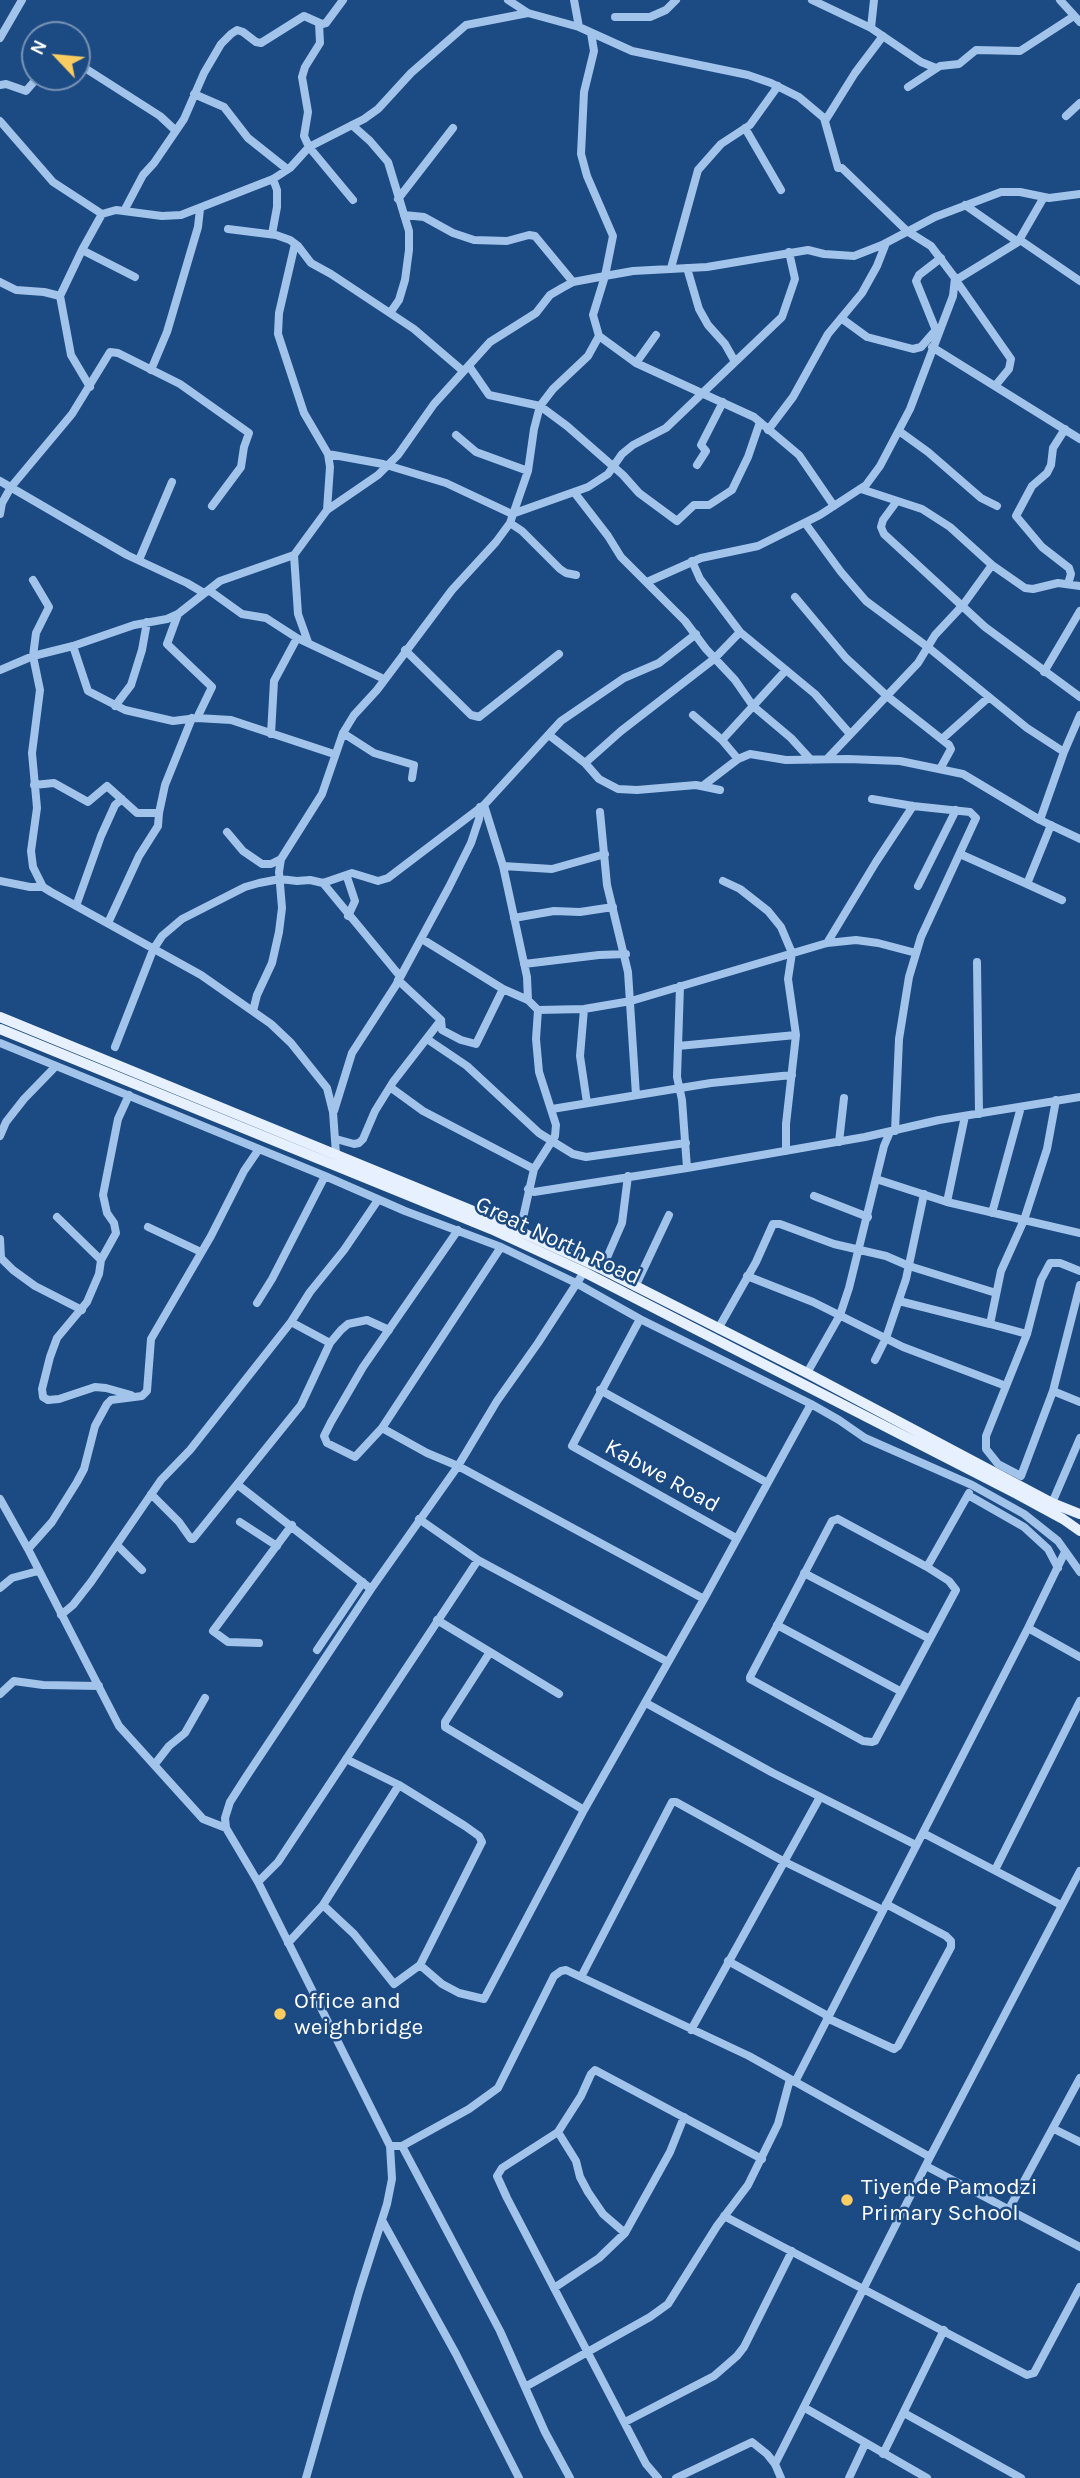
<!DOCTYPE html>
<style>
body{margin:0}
#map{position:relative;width:1080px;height:2478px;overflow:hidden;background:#1c4a83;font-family:Karla,sans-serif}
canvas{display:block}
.north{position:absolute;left:21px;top:21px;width:70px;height:70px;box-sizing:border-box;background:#1c4a83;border:2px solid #7792b5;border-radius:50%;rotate:296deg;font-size:19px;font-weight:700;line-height:28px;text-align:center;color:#fff}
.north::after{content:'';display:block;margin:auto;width:24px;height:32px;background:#fbcd5f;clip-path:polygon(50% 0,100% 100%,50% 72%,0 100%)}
</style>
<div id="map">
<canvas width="1080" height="2478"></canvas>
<div class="north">N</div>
</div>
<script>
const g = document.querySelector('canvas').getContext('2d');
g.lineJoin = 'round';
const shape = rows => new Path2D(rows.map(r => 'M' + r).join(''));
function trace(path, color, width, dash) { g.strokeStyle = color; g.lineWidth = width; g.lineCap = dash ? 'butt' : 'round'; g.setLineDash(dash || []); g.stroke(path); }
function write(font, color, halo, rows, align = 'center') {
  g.font = font + ' Karla,sans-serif'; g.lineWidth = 5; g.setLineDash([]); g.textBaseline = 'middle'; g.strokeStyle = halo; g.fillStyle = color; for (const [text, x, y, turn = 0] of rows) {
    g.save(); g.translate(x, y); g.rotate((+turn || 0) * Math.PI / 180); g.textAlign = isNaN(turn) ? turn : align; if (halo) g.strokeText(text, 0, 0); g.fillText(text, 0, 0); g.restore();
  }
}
const minor = shape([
 [508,0,528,13,579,27,632,51,748,75,771,83,799,97,824,118,838,168,842,168,907,231,931,246,955,278,953,296,910,409,880,466,866,485,820,515,758,546,701,558,647,582],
 [574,0,579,27],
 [812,0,871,28,921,62,936,68],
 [1060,0,1080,22],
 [615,17,650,17,666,10,676,0],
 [319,23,320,43,305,67,302,77,308,112,304,136,309,147,353,200],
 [871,28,874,0],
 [0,38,22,0],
 [77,63,160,116,175,130],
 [0,85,6,84,26,91,38,77],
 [908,87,940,66,959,64,976,50,1020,51,1074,16],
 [194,94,224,107,248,138,287,169],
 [1066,116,1080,103],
 [0,121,53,182,102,214],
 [825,121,855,73,883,36],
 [352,125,370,141,388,162,409,231,409,250,405,280,399,300,390,313],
 [745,128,781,190],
 [398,199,453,128],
 [965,205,1018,242],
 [124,211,143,175,154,163,184,119,204,73,221,44,231,34,237,30,243,32,256,42,261,43,304,16,322,24,326,23,343,0],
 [404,215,424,217,453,233,474,240,507,241,529,235,535,236,573,282],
 [228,229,276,235,290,240,298,246,311,263,331,274,414,329,463,371],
 [272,234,277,207,277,190,273,179],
 [1020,240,1080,281],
 [295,244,279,313,278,334,304,413,328,454,330,467,327,510],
 [82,250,135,277],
 [671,268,698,170,721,144,750,125,778,86],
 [687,268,699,309,708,325,725,344,734,360],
 [955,279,1011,359,1009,369,995,386],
 [956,280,1018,242,1044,197],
 [0,282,16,290,44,292,60,296],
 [841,318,867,337,913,349,921,347,935,331],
 [937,333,916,281,919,275,941,258],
 [932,347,1080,439],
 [636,363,656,335],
 [469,366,489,395,540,406,567,426,623,475,639,493,677,521,694,505,709,505,732,490,748,457,760,422],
 [151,370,167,332,198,227,200,209],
 [90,387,71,355,60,296,82,250,102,214,116,210,162,216,181,215,273,179,290,168,309,147,364,119,378,109,411,73,466,25,528,13],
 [1065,429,1053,448,1051,465,1047,473,1032,486,1016,516,1042,547,1069,568,1071,574,1068,584],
 [768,430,793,397,828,334,862,293,877,266,886,243],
 [899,431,928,452,981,498,997,506],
 [456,435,476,452,528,471],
 [328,454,383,464,446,483,512,514,588,487,608,474,622,454,633,445,666,428,782,317,795,279,789,252],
 [697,465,706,451,701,445,723,402],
 [0,481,127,555,187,583,204,593],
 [861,489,922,509,950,527,992,565,1025,588,1033,589,1058,583,1080,586],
 [574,492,608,536,621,557,685,621,706,649,735,680,753,706,791,738,811,760],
 [897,501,883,520,881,527,884,534,985,627,1080,697],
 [834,506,799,455,754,417,636,363,599,336,593,315,605,276,633,271,707,267,808,250,824,254,854,256,882,245,935,217,1001,192,1020,192,1049,198,1080,194],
 [0,514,2,503,11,487,72,414,110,352,118,353,180,384,249,433,244,447,241,467,212,506],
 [510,523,522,531,560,569,566,573,576,575],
 [805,523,841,572,866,601,929,648,1027,728,1064,752,1040,820],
 [294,555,298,614,308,642],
 [139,560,172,482],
 [692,561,700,579,740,632,815,694,850,734],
 [33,580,49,607,36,633,33,656,40,690,32,753,37,808,31,851,33,867,43,887],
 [210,591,242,614,266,618,297,638,384,679],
 [795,597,846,658,887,696,949,745,951,749,940,769],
 [178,614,167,644,212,687,197,718],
 [73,646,88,691,125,710,173,721,197,718,231,720,334,754],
 [405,650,471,715,479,717,559,654],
 [0,670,33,656,73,646,134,625,167,619,178,614,220,581,294,555,327,510,378,475,398,455,434,404,490,342,536,313,550,295,562,288,573,282,605,276,613,236,587,176,581,154,584,92,594,51,591,33],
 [1044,672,1080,611],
 [115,706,131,685,142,650,147,622],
 [693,715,722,740,738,759],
 [343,733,374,753,414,765,412,778],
 [271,734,274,681,297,638],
 [549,735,585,763,599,779,618,789,637,790,696,785,720,790],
 [942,739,989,697],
 [722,740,786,670],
 [1064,752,1080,715],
 [827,759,918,663,935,635,963,605,992,565],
 [585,763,621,731,714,659,740,632],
 [34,785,54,783,88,802,107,786,137,813,159,813],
 [704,785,738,759,750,754,786,760,848,759,900,761,963,774,1040,820,1080,839],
 [872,799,913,806,970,812,976,818,921,937,909,977,899,1039,895,1131],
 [484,805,503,866,527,977,528,1000,538,1010,536,1039,539,1072,556,1125,555,1136,534,1169,520,1231],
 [600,812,607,885,628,972,636,1095],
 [227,832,243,851,262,864,271,864,281,859],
 [960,854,1027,884,1051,825],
 [503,866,552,869,605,854],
 [347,877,355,901,348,916],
 [0,881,30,887,43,887,51,892,201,975,271,1024,291,1043,327,1088,333,1112,336,1154],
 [723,881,740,889,768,911,781,927,792,953,788,979,796,1035,786,1124,786,1151],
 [323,883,399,975],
 [1027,884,1062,900],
 [918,886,956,810],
 [76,906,101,836,115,805,122,799],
 [514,918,554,911,580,912,613,907],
 [108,923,139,856,158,826,159,813,165,785,192,718],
 [422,939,503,989,528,1000],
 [827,943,876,862,913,806],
 [977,962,979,1114],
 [524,964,599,955,626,954],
 [398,980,441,1020,442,1030,461,1040,476,1044,503,989],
 [680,986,677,1077,682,1100,687,1168],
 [584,1009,580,1056,587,1103],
 [538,1010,584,1009,631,1001,827,943,856,940,878,943,916,953],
 [253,1011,257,995,272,963,279,932,282,908,279,872,281,859,322,794,343,733,354,715,377,690,452,590,496,542,510,523,528,471,534,429,540,406,553,389,588,356,599,336],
 [427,1039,467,1066,539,1133,573,1154,586,1157,686,1143],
 [0,1043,325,1176,405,1211,501,1247,576,1283,640,1319,811,1404,839,1420,865,1438,972,1485,1024,1514,1058,1541,1080,1572],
 [678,1046,796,1035],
 [115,1047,153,950,162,936,182,919,245,887,259,883,280,879,297,881,310,880,323,883,352,873,378,881,388,878,484,805,561,721,624,678,659,663,696,634],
 [390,1087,423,1111,534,1169],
 [129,1095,118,1119,103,1195,107,1213,114,1223,116,1233,101,1260,99,1274,87,1302,57,1338,50,1357,42,1389,43,1397,48,1400,59,1399,95,1387,106,1388,131,1395],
 [1056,1100,1047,1149,1024,1220,1001,1271,990,1324,1027,1334,1041,1280,1050,1263,1060,1263,1080,1271],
 [552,1109,711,1083,792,1075],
 [334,1111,352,1053,396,985,449,887,471,843,479,819,480,807],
 [0,1136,6,1122,24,1099,56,1066],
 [336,1139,354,1144,359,1143,363,1139,375,1111,393,1082,441,1020],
 [839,1142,844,1098],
 [876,1179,947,1202,1080,1233],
 [528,1189,534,1192,687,1168,865,1137,939,1120,1080,1097],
 [814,1196,868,1217],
 [947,1202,965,1116],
 [992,1213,1021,1107],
 [57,1217,101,1260],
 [148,1227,201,1252],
 [458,1230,363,1367,331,1422,324,1436,327,1443,355,1457,382,1428,501,1247],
 [0,1239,1,1258,13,1270,35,1286,82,1310],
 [602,1269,622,1223,628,1176],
 [747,1276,813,1302,903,1347,1006,1386],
 [635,1287,669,1215],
 [899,1301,990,1324],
 [257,1303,272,1279,325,1176],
 [640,1319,572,1446,736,1538],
 [291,1322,330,1343],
 [718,1329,756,1262,773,1224,780,1224,834,1244,886,1256,909,1266,996,1293],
 [1027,1334,986,1436,986,1449,998,1464,1021,1476,1053,1391,1080,1285],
 [875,1360,886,1338,906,1279,924,1194],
 [807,1373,840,1315,849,1288,884,1146,890,1132],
 [600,1390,766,1482],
 [1053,1391,1080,1402],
 [382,1428,427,1453,458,1466,704,1599],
 [238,1485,371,1589],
 [151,1494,179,1522,191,1539,193,1539,301,1405,330,1343,341,1330,348,1324,367,1320,389,1330],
 [968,1495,1024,1527,1048,1549,1058,1568],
 [0,1499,28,1549,119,1726,203,1819,226,1828],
 [1052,1503,1080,1438],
 [419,1519,478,1560,668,1662],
 [838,1519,927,1567,949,1581,956,1590,875,1741,872,1742,863,1741,750,1679,750,1677,832,1521,838,1519],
 [240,1522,277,1546],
 [117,1545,142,1570],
 [28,1549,52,1522,77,1482,84,1469,95,1426,107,1404,111,1400,142,1396,147,1391,151,1339,211,1236,244,1171,259,1149],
 [927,1567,969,1493],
 [804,1573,930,1639],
 [0,1588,12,1578,38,1571],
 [61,1615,73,1605,91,1582,161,1480,190,1450,291,1322,310,1292,344,1250,378,1200],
 [437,1620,490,1652,445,1722,445,1727,584,1810],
 [777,1625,900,1691],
 [1028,1628,1080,1657],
 [259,1643,228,1642,213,1631,292,1525],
 [317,1650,363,1582],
 [490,1652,559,1694],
 [0,1694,14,1681,43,1685,99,1686],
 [646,1703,773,1773,916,1845],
 [155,1764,169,1746,185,1733,205,1698],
 [923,1833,1061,1905],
 [995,1870,1080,1701],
 [258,1882,278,1862,478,1560],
 [323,1905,354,1934,394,1984,420,1965,482,1842,479,1836,465,1826,399,1785,346,1759],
 [288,1943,323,1905,399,1785],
 [728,1961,828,2016],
 [420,1965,442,1984,459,1993,484,1999,584,1810,704,1599,811,1404],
 [581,1977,672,1802,676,1802,783,1861,883,1910],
 [827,2018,894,2049,898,2046,951,1947,951,1941,946,1936,886,1904],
 [691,2030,820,1797],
 [795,2082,1028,1628,1065,1552],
 [1054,2129,1080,2142],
 [558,2132,576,2161,580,2177,588,2192,603,2214,625,2233],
 [390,2146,402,2146,469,2109,498,2088,554,1976,561,1971,566,1970,749,2056,930,2157],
 [402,2146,500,2331,545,2432,570,2478],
 [926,2166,1080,2247],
 [1009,2209,1080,2078],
 [724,2216,1027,2375,1034,2373,1080,2287],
 [383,2222,456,2354,519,2478],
 [554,2288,599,2258,625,2233,670,2152,684,2117],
 [525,2387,650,2317,668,2304,717,2226,748,2185,778,2124,790,2079],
 [805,2408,927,2478],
 [904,2413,1021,2478],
 [625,2422,714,2376,737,2356,744,2347,792,2251],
 [883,2454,944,2330],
 [775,2464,930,2157,1080,1871],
 [306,2478,359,2292,387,2204,392,2179,390,2146,258,1882,226,1828,225,1818,230,1802,246,1777,371,1589,458,1466,497,1401,538,1343,584,1272],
 [658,2478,646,2464,507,2198,497,2176,502,2168,558,2132,581,2096,591,2074,595,2070,762,2159],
 [676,2478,752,2442,767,2454,775,2464,781,2478],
 [849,2478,865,2444]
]);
const major = shape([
 [0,1017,495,1220,602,1269,807,1373,1052,1503,1080,1514],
 [0,1029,491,1229,584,1272,1017,1494,1063,1519,1080,1531]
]);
const markers = [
 [280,2014,7,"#fbcd5f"],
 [847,2200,7,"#fbcd5f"]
];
const streetNames = [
 ["Great North Road",558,1241,25],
 ["Kabwe Road",662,1476,29]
];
const poiNames = [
 ["Office and",294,2001],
 ["weighbridge",294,2027],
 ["Tiyende Pamodzi",861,2187],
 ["Primary School",861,2213]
];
trace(minor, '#a2c3ea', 8);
trace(major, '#e6f0fe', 10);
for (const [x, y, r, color] of markers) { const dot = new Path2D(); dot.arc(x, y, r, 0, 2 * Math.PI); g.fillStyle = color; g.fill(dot); trace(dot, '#1c4a83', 2.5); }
write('23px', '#fff', '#1c4a83', streetNames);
write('23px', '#fff', '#1c4a83', poiNames, 'left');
</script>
